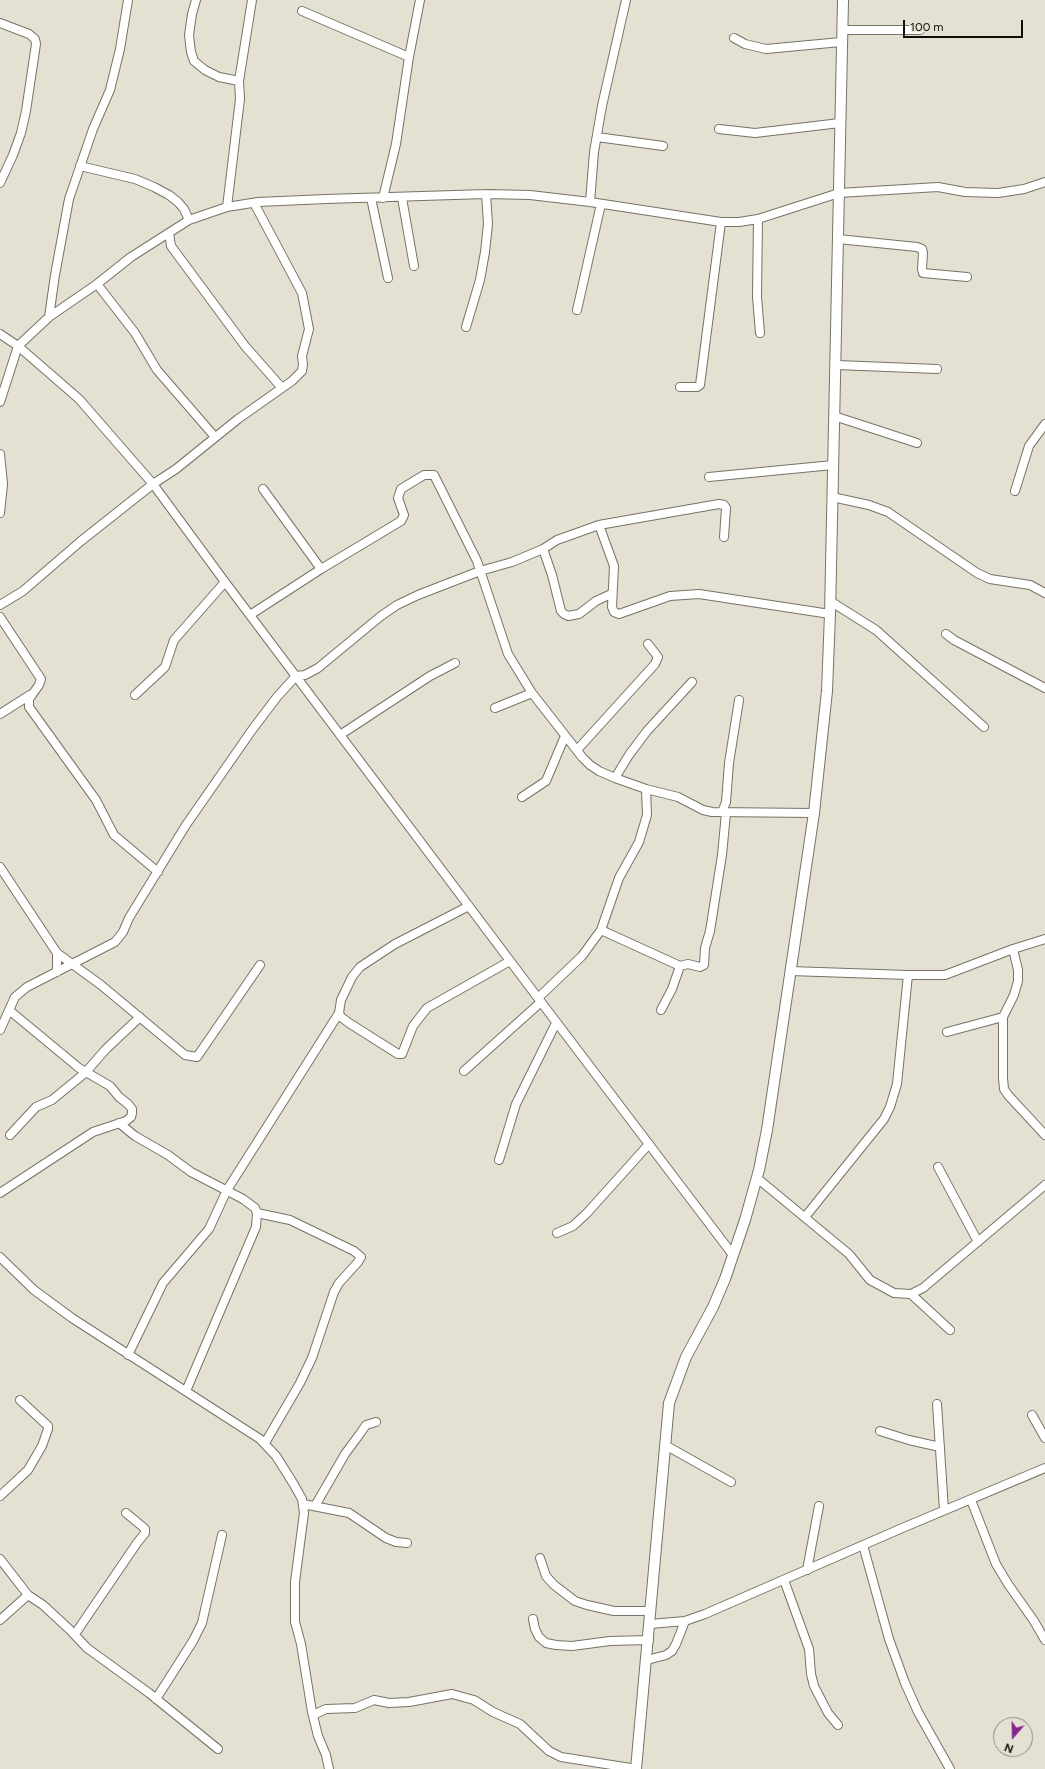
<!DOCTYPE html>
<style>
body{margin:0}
#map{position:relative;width:1045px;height:1769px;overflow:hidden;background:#e5e1d2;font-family:Figtree,sans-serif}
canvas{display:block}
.north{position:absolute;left:993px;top:1717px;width:40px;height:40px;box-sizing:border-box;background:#e5e1d2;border:1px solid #8f8c81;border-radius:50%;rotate:200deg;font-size:11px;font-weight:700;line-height:16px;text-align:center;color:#0f0d08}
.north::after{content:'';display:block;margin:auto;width:14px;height:18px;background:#832691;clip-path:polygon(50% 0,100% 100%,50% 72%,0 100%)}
.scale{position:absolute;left:903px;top:20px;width:120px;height:18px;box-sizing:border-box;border:2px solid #0f0d08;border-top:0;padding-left:5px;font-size:12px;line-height:14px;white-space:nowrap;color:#0f0d08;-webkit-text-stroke:3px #e5e1d2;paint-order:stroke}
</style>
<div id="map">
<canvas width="1045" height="1769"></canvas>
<div class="north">N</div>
<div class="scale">100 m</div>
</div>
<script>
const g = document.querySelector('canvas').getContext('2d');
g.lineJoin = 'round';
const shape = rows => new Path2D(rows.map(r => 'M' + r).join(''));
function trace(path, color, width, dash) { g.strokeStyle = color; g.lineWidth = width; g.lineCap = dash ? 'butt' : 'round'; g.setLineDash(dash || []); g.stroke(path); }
const minor = shape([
 [196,0,192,14,189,35,191,52,194,61,205,70,219,77,239,81],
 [302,11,409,57],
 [0,23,29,34,35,39,36,44,26,111,21,133,13,155,0,183],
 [842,30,920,30],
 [734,38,745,44,766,49,841,42],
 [719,129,755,133,840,123],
 [597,137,663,146],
 [80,166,135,179,154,187,169,195,178,202,184,209,189,220],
 [371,198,388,278],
 [383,198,396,144,409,57,420,0],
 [402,198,414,266],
 [590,202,594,152,602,106,626,0],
 [227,207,240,99,239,81,252,0],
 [758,219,757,297,760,333],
 [169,233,171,246,245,346,282,388],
 [838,239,917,247,922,249,923,253,922,269,923,273,967,277],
 [97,284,135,333,157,370,215,437],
 [577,310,601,204],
 [49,317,55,275,69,199,93,129,110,90,120,49,128,0],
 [466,327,480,280,485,252,488,224,486,194],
 [0,334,18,346,79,399,153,484,225,582,538,998,733,1255],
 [837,365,937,369],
 [680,387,697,387,700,385,721,222],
 [0,402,18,346,49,317,97,284,131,257,189,220,227,207,258,202,326,199,486,194,530,195,590,202,721,222,739,222,758,219,839,193,938,187,965,192,998,193,1024,189,1045,182],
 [834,416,917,443],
 [0,454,3,484,0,513],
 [709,477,833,465],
 [263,489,321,569],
 [1015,491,1029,446,1045,424],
 [832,497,869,505,888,512,977,573,990,579,1030,585,1045,593],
 [599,525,614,566,612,607,614,612,619,614,670,596,699,594,830,614],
 [543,549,552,575,561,611,564,614,568,616,579,614,596,601,611,594],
 [830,601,876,630,984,727],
 [0,605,23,591,81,541,153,484,176,469,238,419,292,381,302,371,303,365,302,356,309,329,302,293,254,203],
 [250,615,321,569,401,521,404,515,398,498,401,489,424,475,434,475,477,561,508,654,532,693,582,757,590,765,599,771,615,778,646,789,678,797,703,810,712,812,814,813],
 [0,617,41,679,39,685,29,699,29,707,96,800,114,835,158,872],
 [946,634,954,640,1045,688],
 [135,695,165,667,174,640,225,582],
 [495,708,532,693],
 [0,714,30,695],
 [340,735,430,676,455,663],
 [577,750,655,664,658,657,648,644],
 [615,778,629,755,647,731,692,682],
 [522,797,546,781,565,736],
 [722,812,726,802,729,763,739,700],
 [0,867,57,953,101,985,185,1055,197,1057,260,965],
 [601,930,680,966,688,964,700,967,704,965,705,948,710,931,722,855,726,813],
 [1013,949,1018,970,1018,981,1014,995,1003,1017,1003,1078,1004,1089,1008,1095,1045,1135],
 [790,971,908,975,945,975,1013,949,1045,939],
 [57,972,57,953],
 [538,998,582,956,601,930,619,878,639,842,647,815,646,789],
 [661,1010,672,989,680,966],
 [339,1013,341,1017,349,1023,398,1054,402,1054,413,1026,427,1008,510,961],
 [0,1030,15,997,27,987,115,942,123,932,129,918,186,825,252,730,277,697,296,676,305,675,318,668,381,616,397,605,418,595,480,571,512,562,543,549,557,540,599,525,719,504,724,505,726,508,724,537],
 [947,1032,1003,1017],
 [464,1071,541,1002],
 [119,1123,135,1136,168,1155,191,1172,243,1199,255,1208,257,1213,256,1227,186,1391],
 [10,1135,36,1107,52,1100,85,1073,106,1049,140,1017],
 [499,1160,516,1104,556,1023],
 [938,1167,978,1242],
 [757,1178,849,1254,870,1280,894,1293,911,1294,923,1288,1045,1185],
 [0,1193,93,1132,126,1121,131,1117,132,1113,132,1109,128,1104,119,1097,110,1086,79,1068,9,1010],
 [257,1213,290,1220,354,1251,361,1257,358,1262,339,1283,334,1292,312,1358,300,1383,265,1443],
 [805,1217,884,1119,890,1107,897,1084,908,975],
 [557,1233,573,1226,587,1213,649,1144],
 [0,1257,34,1290,72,1318,260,1439,276,1456,293,1483,302,1499,304,1513,295,1582,295,1622,301,1644,312,1712,318,1736,326,1755,329,1769],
 [911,1294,950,1330],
 [128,1355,163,1283,209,1229,227,1190,339,1013,341,1000,352,977,360,967,395,944,469,906],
 [937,1404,944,1510],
 [1032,1415,1045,1438],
 [880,1431,909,1440,940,1447],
 [665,1445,731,1482],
 [0,1496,28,1470,42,1446,48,1429,48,1426,20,1400],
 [971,1500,996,1564,1008,1584,1034,1621,1045,1640],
 [303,1504,349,1513,386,1538,396,1542,407,1543],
 [315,1506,345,1454,359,1435,366,1425,376,1422],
 [863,1545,889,1639,905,1683,918,1712,950,1769],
 [540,1558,546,1576,554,1585,575,1601,587,1605,614,1611,651,1611],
 [0,1559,28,1595,43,1605,70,1630,87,1648,149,1693,218,1749],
 [807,1570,819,1506],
 [784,1580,809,1649,811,1674,814,1686,828,1713,838,1725],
 [533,1619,535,1629,539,1637,546,1643,556,1645,572,1646,610,1641,649,1640],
 [0,1620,28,1595],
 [650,1624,685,1621,705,1614,900,1529,1045,1468],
 [75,1634,137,1543,145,1533,145,1529,143,1527,126,1513],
 [647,1660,666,1655,672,1651,676,1644,685,1621],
 [156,1699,193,1641,202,1623,222,1535],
 [313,1715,326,1709,355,1708,374,1700,389,1703,409,1702,452,1694,474,1700,493,1712,520,1724,549,1751,561,1757,637,1769]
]);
const tertiary = shape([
 [636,1769,669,1403,686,1357,713,1307,725,1279,745,1220,759,1170,767,1130,814,813,827,691,830,614,843,0]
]);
trace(minor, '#777265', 10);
trace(tertiary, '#777265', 12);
trace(minor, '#fff', 8);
trace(tertiary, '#fff', 10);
</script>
